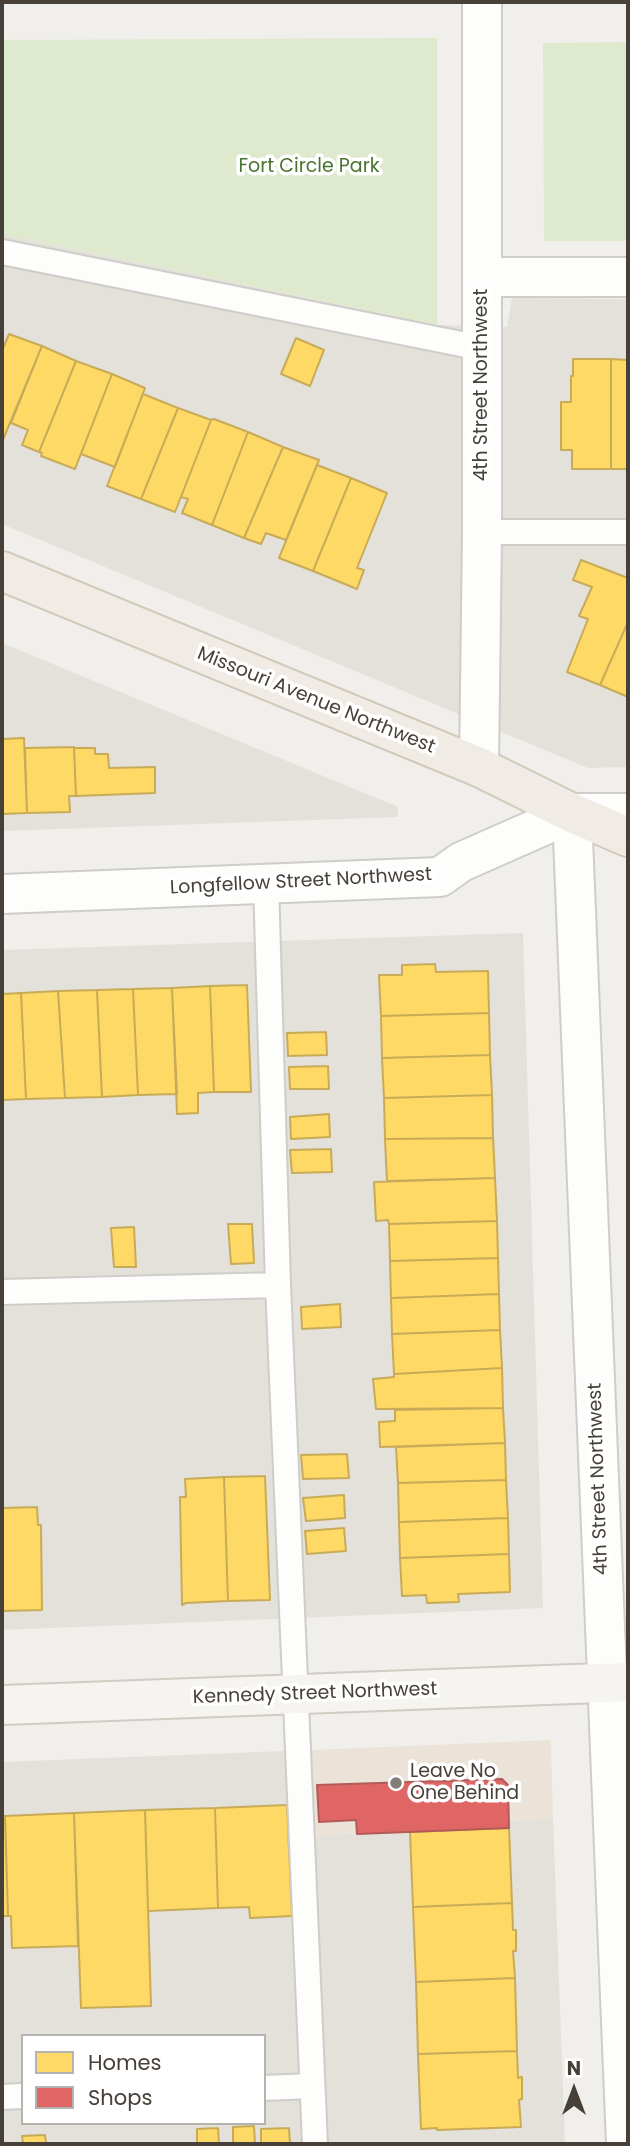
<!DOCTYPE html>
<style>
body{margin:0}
#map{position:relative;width:630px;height:2146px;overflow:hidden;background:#f1efeb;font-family:Poppins,sans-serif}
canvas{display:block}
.frame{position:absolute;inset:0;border:4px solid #464038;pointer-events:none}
.legend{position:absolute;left:21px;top:2034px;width:245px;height:91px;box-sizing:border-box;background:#fff;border:2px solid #b5b3af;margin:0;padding:9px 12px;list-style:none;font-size:21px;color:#464038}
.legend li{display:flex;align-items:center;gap:14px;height:35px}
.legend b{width:35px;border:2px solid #b5b3af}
.north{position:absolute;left:539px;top:2055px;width:70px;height:70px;-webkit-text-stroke:5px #fff;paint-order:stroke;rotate:0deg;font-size:19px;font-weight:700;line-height:28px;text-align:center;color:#464038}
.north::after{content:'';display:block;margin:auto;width:24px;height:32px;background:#464038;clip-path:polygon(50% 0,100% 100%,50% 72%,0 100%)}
</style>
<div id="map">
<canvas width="630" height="2146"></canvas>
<div class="frame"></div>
<ul class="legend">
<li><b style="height:19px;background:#ffd966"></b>Homes</li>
<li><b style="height:19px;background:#e06666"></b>Shops</li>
</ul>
<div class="north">N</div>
</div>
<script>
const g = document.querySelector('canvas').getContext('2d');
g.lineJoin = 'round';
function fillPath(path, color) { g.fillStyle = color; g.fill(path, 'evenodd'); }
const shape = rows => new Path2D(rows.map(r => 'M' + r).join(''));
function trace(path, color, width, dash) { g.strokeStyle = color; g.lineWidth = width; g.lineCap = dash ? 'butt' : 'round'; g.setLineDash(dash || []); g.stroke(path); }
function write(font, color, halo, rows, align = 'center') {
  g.font = font + ' Poppins,sans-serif'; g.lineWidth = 7; g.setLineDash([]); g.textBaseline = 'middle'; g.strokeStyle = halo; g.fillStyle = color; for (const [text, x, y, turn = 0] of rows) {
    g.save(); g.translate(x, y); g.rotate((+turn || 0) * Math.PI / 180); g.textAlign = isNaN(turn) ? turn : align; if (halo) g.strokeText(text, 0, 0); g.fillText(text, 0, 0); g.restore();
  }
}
const residential = shape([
 [2,234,437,325,507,327,512,298,628,299,628,767,588,768,2,524],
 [2,643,398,807,398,817,2,831],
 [523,933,543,1608,2,1630,2,950],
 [311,1750,315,1836,553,1819,565,2144,2,2144,2,1762],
 [23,2036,264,2036,264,2123,23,2123]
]);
const commercial = shape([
 [551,1740,553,1819,314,1836,311,1750]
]);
const green = shape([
 [437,38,437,325,2,234,2,40],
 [628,42,628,241,544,241,543,43]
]);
const homes = shape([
 [9,334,42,346,2,442,2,351,9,334],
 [296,338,324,350,310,386,281,374,296,338],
 [42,346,76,361,39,452,22,445,28,430,11,423,42,346],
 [573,359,611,359,611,469,572,469,572,450,561,450,561,402,571,402,571,376,573,376,573,359],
 [611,359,628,360,628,469,611,469,611,359],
 [76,361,112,374,75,469,41,456,42,453,39,452,76,361],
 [112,374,145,388,115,467,81,454,112,374],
 [143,394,178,408,141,499,107,486,143,394],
 [178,408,211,420,175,512,141,499,178,408],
 [214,419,248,432,212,525,182,513,188,499,181,497,211,420,214,419],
 [248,432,283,447,244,538,212,525,248,432],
 [283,447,319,460,286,540,266,533,261,544,244,538,283,447],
 [317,465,351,478,313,571,279,558,317,465],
 [351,478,387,493,357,568,364,570,357,589,313,571,351,478],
 [581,560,628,578,628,622,600,685,567,672,588,619,579,616,592,587,573,580,581,560],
 [628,622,628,697,600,685,628,622],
 [24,738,27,813,2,814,2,739,24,738],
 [74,747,76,796,69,796,70,812,27,813,25,748,74,747],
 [74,748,95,748,95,754,108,754,109,768,155,767,155,793,76,796,74,748],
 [435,964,436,972,488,971,489,1013,381,1016,379,975,402,975,402,965,435,964],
 [247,985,251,1092,214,1092,210,986,247,985],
 [210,986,214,1092,198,1093,198,1113,177,1114,172,988,210,986],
 [172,988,177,1094,138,1095,133,989,172,988],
 [133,989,138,1095,102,1097,97,990,133,989],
 [97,990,102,1097,65,1098,58,991,97,990],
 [58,991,65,1098,26,1099,21,993,58,991],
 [21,993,26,1099,2,1100,2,994,21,993],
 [489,1013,490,1055,382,1058,381,1016,489,1013],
 [326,1032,327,1055,288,1056,287,1033,326,1032],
 [490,1055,492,1095,384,1098,382,1058,490,1055],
 [328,1066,329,1089,290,1089,289,1067,328,1066],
 [492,1095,493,1138,385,1139,384,1098,492,1095],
 [329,1114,330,1137,291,1139,290,1117,329,1114],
 [493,1138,495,1178,387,1181,385,1139,493,1138],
 [331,1149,332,1172,292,1173,290,1150,331,1149],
 [495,1178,497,1221,389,1224,388,1220,376,1221,374,1182,495,1178],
 [497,1221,498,1258,390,1261,389,1224,497,1221],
 [228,1224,252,1224,254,1263,231,1264,228,1224],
 [134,1227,136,1267,114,1267,111,1228,134,1227],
 [498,1258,499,1294,391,1298,390,1261,498,1258],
 [499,1294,500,1330,392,1334,391,1298,499,1294],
 [340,1304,341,1327,302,1329,301,1307,340,1304],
 [500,1330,502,1368,394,1374,392,1334,500,1330],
 [502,1368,503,1408,376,1409,373,1379,394,1377,394,1374,502,1368],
 [503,1408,505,1443,380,1447,379,1422,395,1421,395,1410,503,1408],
 [505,1443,506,1480,398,1483,396,1447,505,1443],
 [347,1454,349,1478,303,1479,301,1455,347,1454],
 [265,1476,270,1600,228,1601,224,1477,265,1476],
 [224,1477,228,1601,186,1603,182,1605,180,1497,186,1497,185,1479,224,1477],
 [506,1480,508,1518,399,1522,398,1483,506,1480],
 [344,1495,345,1518,306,1521,303,1498,344,1495],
 [37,1507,38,1525,41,1525,42,1610,2,1611,2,1508,37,1507],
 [508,1518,509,1554,400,1558,399,1522,508,1518],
 [344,1528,346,1551,307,1554,305,1531,344,1528],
 [509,1554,510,1592,458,1594,459,1602,427,1603,426,1595,402,1596,400,1558,509,1554],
 [287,1805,292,1916,250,1918,249,1907,218,1908,215,1808,287,1805],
 [215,1808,218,1908,148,1911,145,1810,215,1808],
 [145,1810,151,2006,81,2008,74,1813,145,1810],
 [74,1813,78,1946,12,1948,11,1916,8,1916,5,1816,74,1813],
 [2,1816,5,1816,8,1916,2,1916,2,1816],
 [509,1828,512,1903,413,1907,410,1832,509,1828],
 [512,1903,513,1930,516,1930,516,1951,513,1951,515,1978,416,1982,413,1907,512,1903],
 [515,1978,517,2051,418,2054,416,1982,515,1978],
 [517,2051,518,2078,522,2077,522,2099,519,2100,521,2127,437,2130,437,2128,421,2129,418,2054,517,2051],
 [254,2126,255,2144,233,2144,233,2127,254,2126],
 [218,2128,219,2144,197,2144,197,2129,218,2128],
 [289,2128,290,2144,261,2144,261,2129,289,2128],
 [45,2135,46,2144,23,2144,22,2136,45,2135]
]);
const shops = shape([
 [502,1779,508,1785,509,1828,357,1834,356,1820,319,1822,317,1785,502,1779]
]);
const lane = shape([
 [2,252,481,348],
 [482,532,628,532],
 [266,884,278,1285],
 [2,1292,278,1285,315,2144],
 [264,2088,312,2086],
 [2,2097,23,2096]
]);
const street = shape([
 [483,277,628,277],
 [479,767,482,532,482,2],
 [572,813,626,2144],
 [2,894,440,877,461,862,572,813,628,813]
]);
const secondary = shape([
 [2,1705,628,1682]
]);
const primary = shape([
 [2,571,479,767,572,813,628,837]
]);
const markers = [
 [396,1783,7,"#827d77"]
];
const parkNames = [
 ["Fort Circle Park",309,167]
];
const streetNames = [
 ["4th Street Northwest",482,385,-90],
 ["Missouri Avenue Northwest",316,701,22],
 ["Longfellow Street Northwest",301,882,-3],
 ["4th Street Northwest",599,1479,-92],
 ["Kennedy Street Northwest",315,1694,-2]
];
const poiNames = [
 ["Leave No",410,1772],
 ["One Behind",410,1794]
];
fillPath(residential, '#e4e0da');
fillPath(commercial, '#ebe3d8');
fillPath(green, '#dfe9ce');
fillPath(homes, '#ffd966');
trace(homes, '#c8ab58', 2);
fillPath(shops, '#e06666');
trace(shops, '#b25b58', 2);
trace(lane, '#cfcdc9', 28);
trace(street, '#cfcdc9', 42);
trace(secondary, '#d0ccc3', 42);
trace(primary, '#d1cabb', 42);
trace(lane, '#fdfdfc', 24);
trace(street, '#fdfdfc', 38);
trace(secondary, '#f6f4f0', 38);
trace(primary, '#f0ece5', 38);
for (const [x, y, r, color] of markers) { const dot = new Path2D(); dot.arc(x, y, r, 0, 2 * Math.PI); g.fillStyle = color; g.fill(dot); trace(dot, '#fff', 2.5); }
write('19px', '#4b7330', '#fff', parkNames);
write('19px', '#464038', '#fff', streetNames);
write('19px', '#464038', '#fff', poiNames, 'left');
</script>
